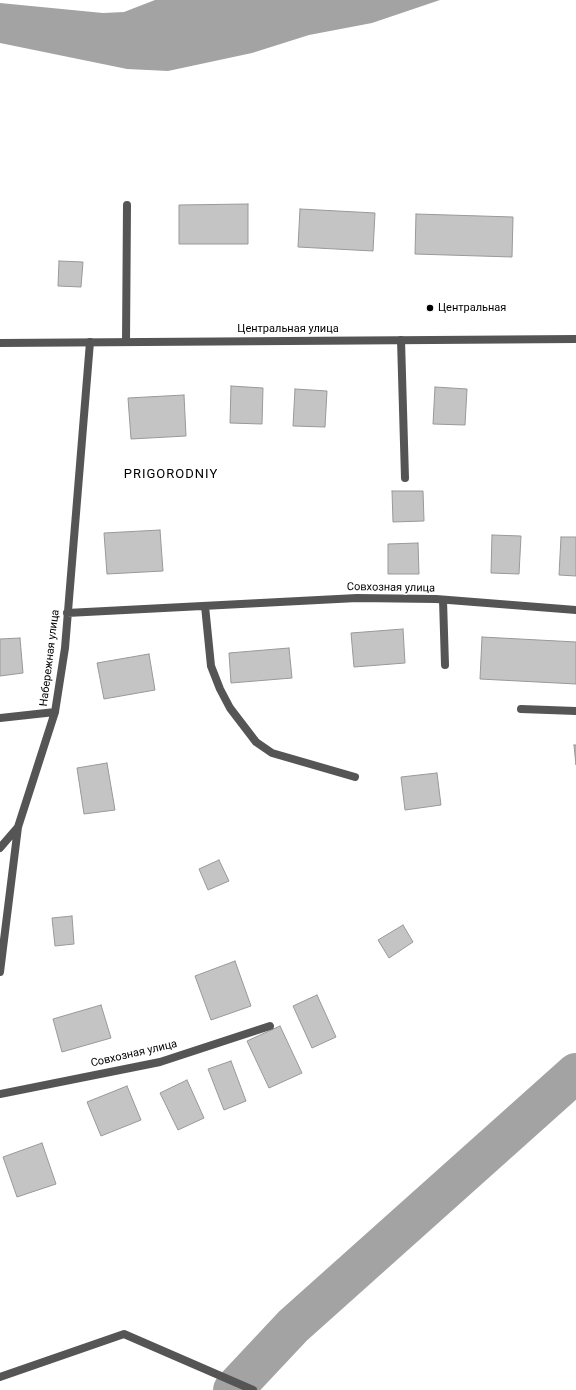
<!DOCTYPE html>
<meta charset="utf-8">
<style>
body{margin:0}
canvas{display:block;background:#fff}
</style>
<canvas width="576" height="1390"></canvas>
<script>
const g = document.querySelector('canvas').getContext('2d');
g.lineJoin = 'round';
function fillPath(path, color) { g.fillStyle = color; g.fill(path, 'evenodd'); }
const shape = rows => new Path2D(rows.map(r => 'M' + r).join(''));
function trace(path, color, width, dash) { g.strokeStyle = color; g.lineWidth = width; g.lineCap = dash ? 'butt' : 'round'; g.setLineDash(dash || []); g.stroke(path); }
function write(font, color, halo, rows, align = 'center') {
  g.font = font + ' Roboto,sans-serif'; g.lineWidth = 3; g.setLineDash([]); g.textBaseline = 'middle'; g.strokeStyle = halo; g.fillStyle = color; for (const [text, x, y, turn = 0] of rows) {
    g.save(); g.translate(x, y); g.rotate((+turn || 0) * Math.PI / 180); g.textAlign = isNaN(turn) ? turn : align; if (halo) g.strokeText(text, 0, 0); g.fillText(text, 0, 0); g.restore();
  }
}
const water = shape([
 [155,0,440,0,372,23,309,35,252,53,168,71,127,69,0,43,0,3,103,13,124,12]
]);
const river = shape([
 [233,1390,293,1326,576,1073]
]);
const building = shape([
 [248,204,248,244,179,244,179,205,248,204],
 [300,209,375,213,373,251,298,247,300,209],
 [416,214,513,217,512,257,415,254,416,214],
 [59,261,83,262,81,287,58,286,59,261],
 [231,386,263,388,262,424,230,423,231,386],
 [435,387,467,389,465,425,433,424,435,387],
 [295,389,327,391,325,427,293,426,295,389],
 [184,395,186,436,131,439,128,398,184,395],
 [392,491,423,491,424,521,393,522,392,491],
 [160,530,163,571,107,574,104,533,160,530],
 [492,535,521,536,519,574,491,573,492,535],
 [561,537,576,537,576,576,559,575,561,537],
 [418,543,419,574,388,574,388,544,418,543],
 [403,629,405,663,354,667,351,633,403,629],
 [482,637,576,642,576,684,480,679,482,637],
 [20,638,23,673,0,676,0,639,20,638],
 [289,648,292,678,231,683,229,653,289,648],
 [149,654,155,690,104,699,97,663,149,654],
 [574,745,576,745,576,765,574,745],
 [107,763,115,810,84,814,77,768,107,763],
 [437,773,441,805,405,810,401,777,437,773],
 [219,860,229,881,208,890,199,869,219,860],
 [72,916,74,944,55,946,52,918,72,916],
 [403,925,413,942,389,958,378,940,403,925],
 [235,961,251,1006,211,1020,195,976,235,961],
 [317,995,336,1037,312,1048,293,1006,317,995],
 [101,1005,111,1038,62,1052,53,1019,101,1005],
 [280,1026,302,1073,269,1088,247,1041,280,1026],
 [231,1061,246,1101,224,1110,208,1069,231,1061],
 [187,1080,204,1118,178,1130,160,1093,187,1080],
 [127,1086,141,1120,101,1136,87,1102,127,1086],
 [42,1143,56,1184,17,1197,3,1157,42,1143]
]);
const service = shape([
 [401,340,405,478],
 [126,342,127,205],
 [443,600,445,665]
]);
const minor = shape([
 [205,606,211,666,220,689,230,708,256,742,272,753,355,777],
 [67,613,357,598,436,599,576,610],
 [521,709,576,711],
 [0,718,55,712],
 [0,848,18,827],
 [0,972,18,827,55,712,65,648,90,342],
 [0,1094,160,1062,270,1026],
 [0,1377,124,1334,253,1390]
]);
const tertiary = shape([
 [0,343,576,339]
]);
const markers = [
 [430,308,4,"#000"]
];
const poiNames = [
 ["Центральная",438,308]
];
const streetNames = [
 ["Центральная улица",288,329],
 ["Совхозная улица",391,588,1],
 ["Набережная улица",50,658,-83],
 ["Совхозная улица",134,1054,-13]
];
const quarterNames = [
 ["PRIGORODNIY",171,475]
];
fillPath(water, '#a3a3a3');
trace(river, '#a3a3a3', 40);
fillPath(building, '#c4c4c4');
trace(building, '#999', 1);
trace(service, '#555', 8);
trace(minor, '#555', 8);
trace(tertiary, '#555', 8);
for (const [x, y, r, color] of markers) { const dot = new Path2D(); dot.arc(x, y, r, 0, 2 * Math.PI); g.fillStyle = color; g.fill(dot); trace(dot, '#fff', 1.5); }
write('11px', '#000', '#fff', poiNames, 'left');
write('11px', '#000', '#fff', streetNames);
g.letterSpacing = '1px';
write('13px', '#000', '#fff', quarterNames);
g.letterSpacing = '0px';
</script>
